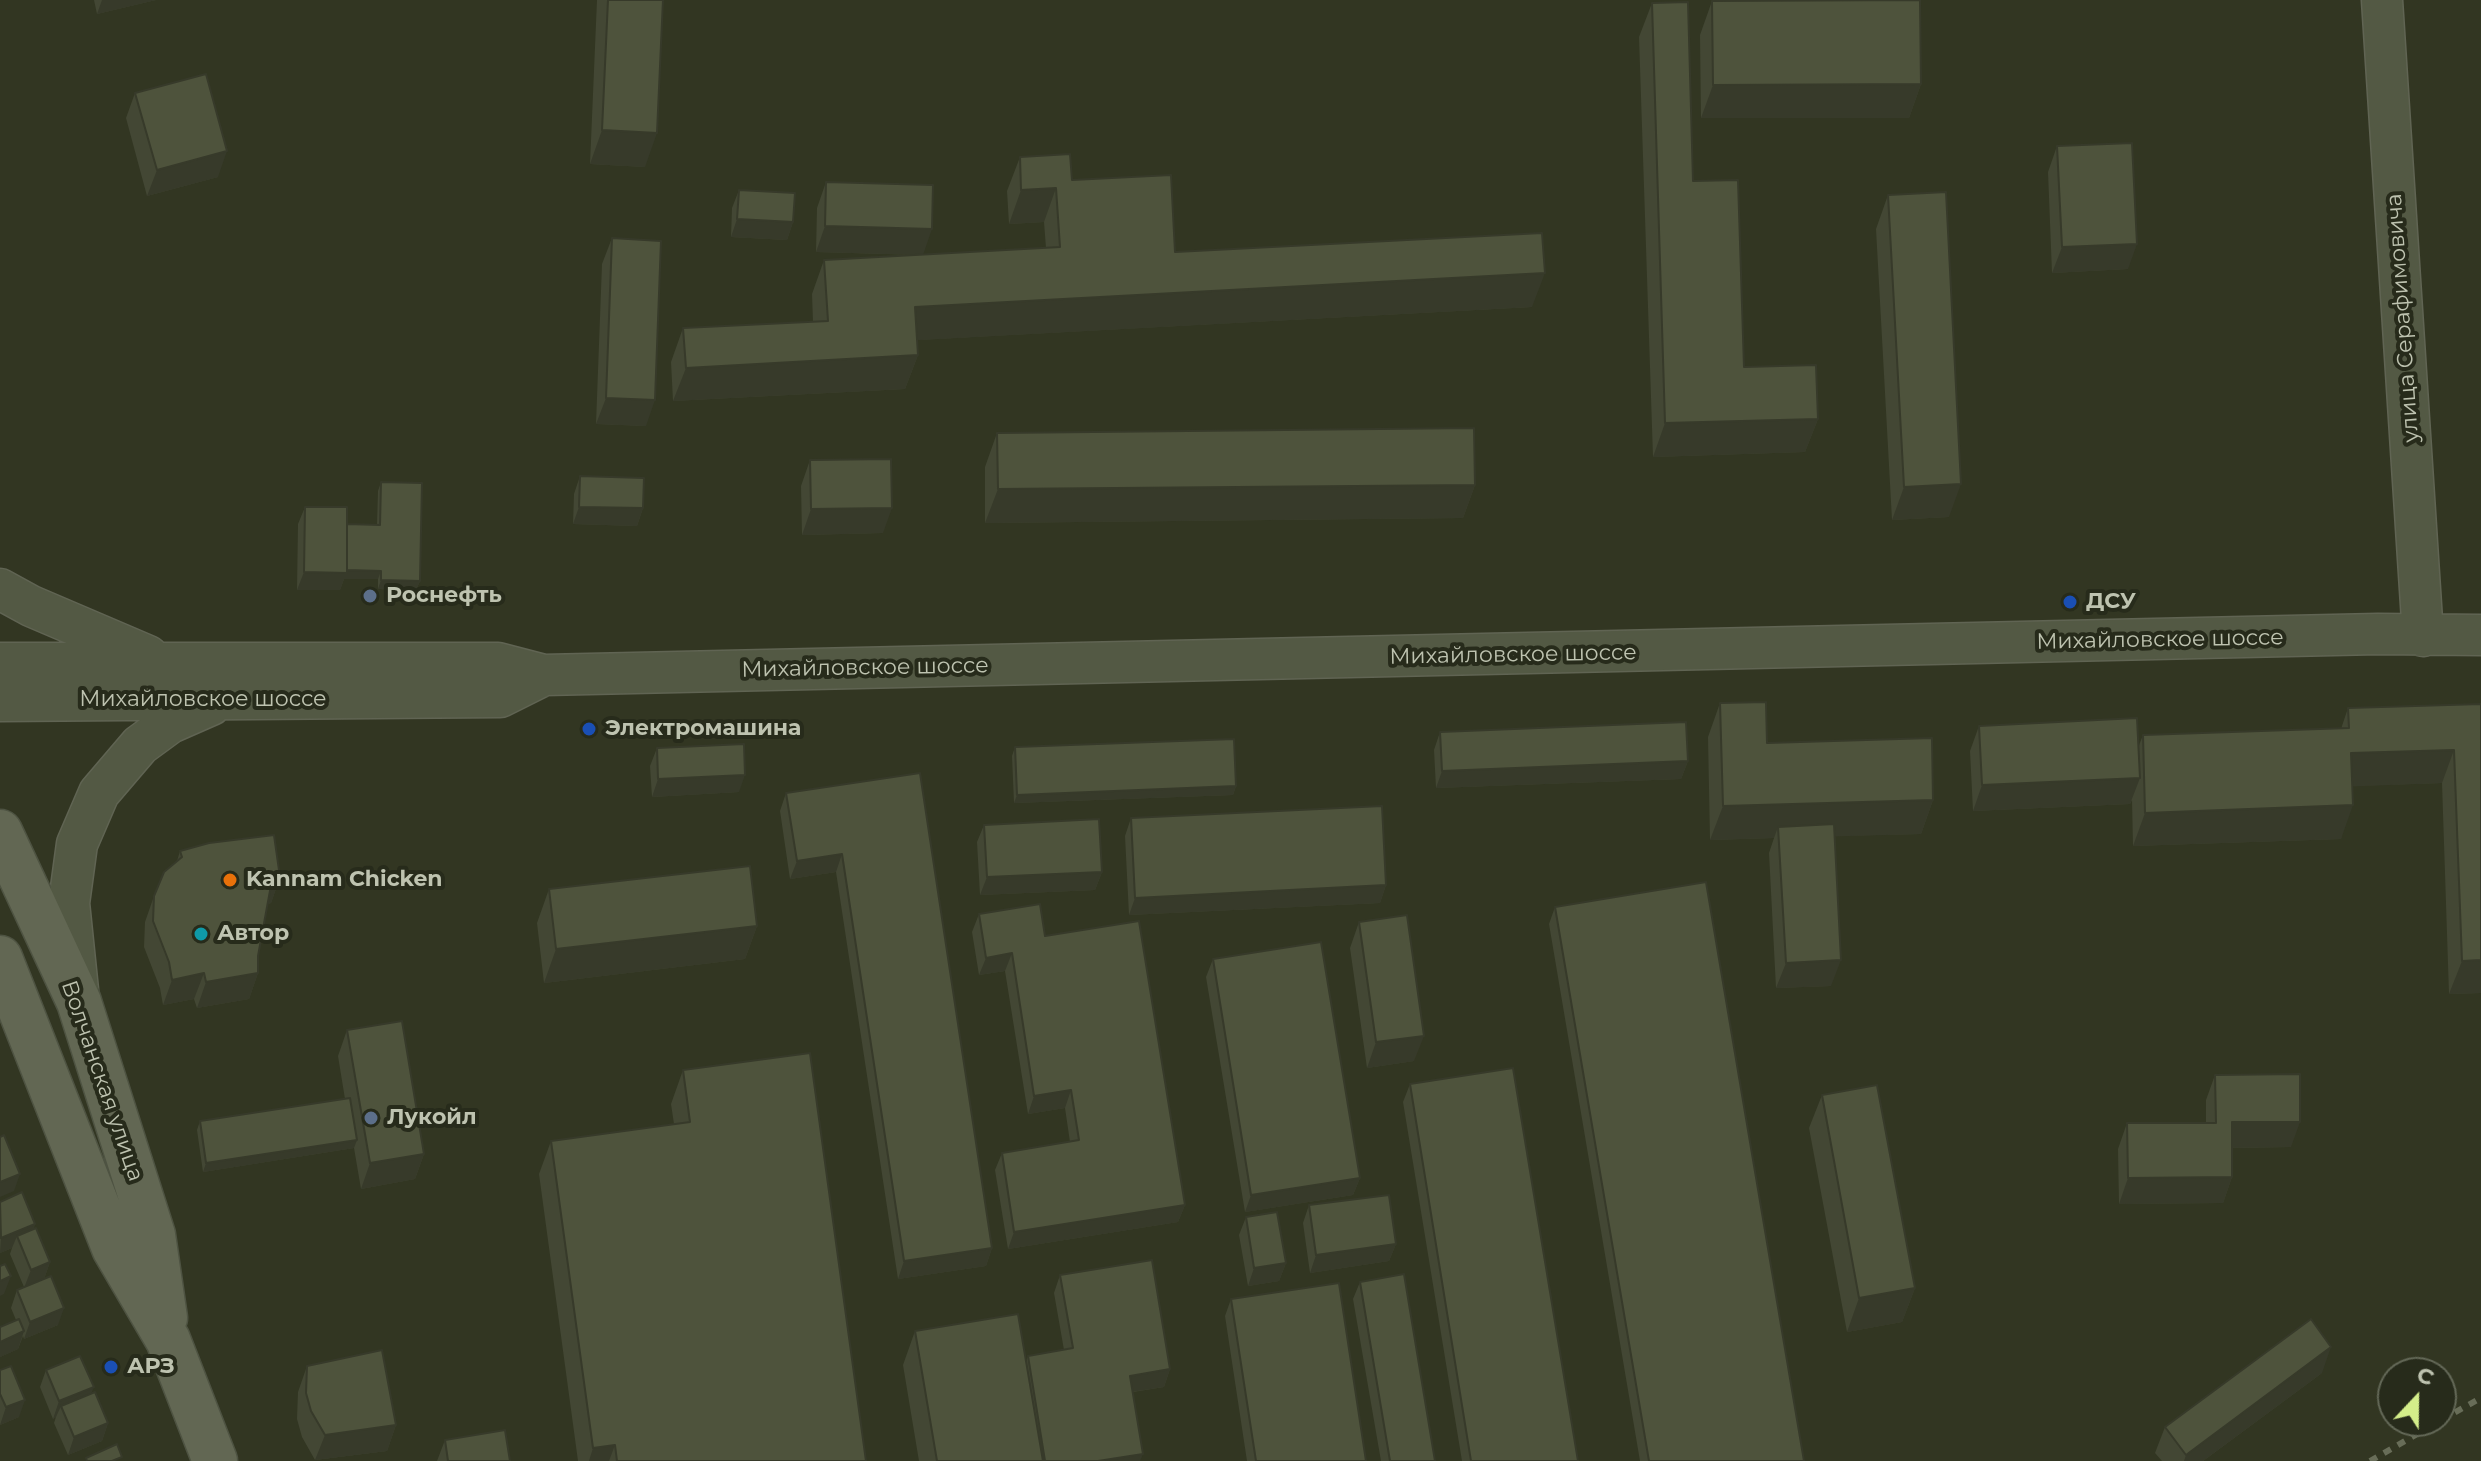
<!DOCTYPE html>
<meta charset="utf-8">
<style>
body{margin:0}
#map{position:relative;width:2481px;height:1461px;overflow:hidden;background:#323622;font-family:Montserrat,sans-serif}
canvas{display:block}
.north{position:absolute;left:2377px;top:1357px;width:80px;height:80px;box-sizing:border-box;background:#272b1b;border:2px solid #636857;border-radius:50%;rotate:22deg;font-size:22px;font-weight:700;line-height:32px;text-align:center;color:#bec3b0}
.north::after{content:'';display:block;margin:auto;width:28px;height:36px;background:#d4ee8a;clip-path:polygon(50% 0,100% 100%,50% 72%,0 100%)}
</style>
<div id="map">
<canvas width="2481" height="1461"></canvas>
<div class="north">С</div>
</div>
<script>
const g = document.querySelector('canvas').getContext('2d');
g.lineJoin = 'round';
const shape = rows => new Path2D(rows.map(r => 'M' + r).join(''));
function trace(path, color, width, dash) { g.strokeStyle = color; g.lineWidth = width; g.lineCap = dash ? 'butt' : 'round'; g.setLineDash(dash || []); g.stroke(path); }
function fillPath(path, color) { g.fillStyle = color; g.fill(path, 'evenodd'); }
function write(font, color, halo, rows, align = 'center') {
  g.font = font + ' Montserrat,sans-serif'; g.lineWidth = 8; g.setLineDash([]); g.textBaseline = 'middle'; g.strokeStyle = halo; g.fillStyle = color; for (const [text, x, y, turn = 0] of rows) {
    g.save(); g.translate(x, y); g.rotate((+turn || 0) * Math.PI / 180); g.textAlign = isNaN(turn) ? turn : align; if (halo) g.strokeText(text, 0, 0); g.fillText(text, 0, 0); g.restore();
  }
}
const secondary = shape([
 [2382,0,2423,636],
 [0,589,31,606,148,656],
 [0,663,498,663,544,675,2378,634,2481,635],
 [0,701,500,697,544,675],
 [78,990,69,903,77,844,99,793,140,745,170,723,211,705]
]);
const primary = shape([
 [0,832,79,1002,153,1235,165,1318],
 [0,958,114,1248,168,1340,215,1461]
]);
const rail = shape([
 [2441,1420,2481,1398],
 [2370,1461,2440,1421]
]);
const wall = shape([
 [94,0,156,0,97,14],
 [597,0,663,0,645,167,590,164],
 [1712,1,1921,84,1909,118,1701,118,1700,35],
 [1652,3,1693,181,1744,367,1818,419,1805,452,1653,457,1639,37],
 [135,93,218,177,147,196,126,118],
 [2057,146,2128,269,2052,273,2048,172],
 [1020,157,1072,180,1175,252,1532,307,917,340,918,355,905,389,673,401,671,362,683,328,813,322,812,294,824,260,920,255,816,252,817,208,826,182,923,255,1046,248,1044,222,1009,224,1007,191],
 [739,190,793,222,787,240,731,237,732,208],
 [1888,195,1949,517,1892,520,1876,229],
 [612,238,646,426,596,424,602,264],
 [997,433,1475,485,1463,518,985,523,985,467],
 [810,460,883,533,802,535,801,486],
 [580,476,643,508,637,526,573,524,574,494],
 [381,482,420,581,416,590,378,589,378,579,344,579,340,590,297,590,298,524,305,507,347,524,377,525,378,491],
 [1720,703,1767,743,1933,800,1921,834,1834,836,1831,986,1776,988,1769,853,1774,838,1710,840,1708,737],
 [2481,704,2481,993,2449,994,2442,783,2352,786,2341,839,2133,846,2132,800,2130,804,1973,811,1970,751,1979,726,2138,748,2143,735,2341,729,2348,708],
 [1440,732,1688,761,1681,779,1436,788,1434,750],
 [1015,747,1236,786,1233,795,1014,803,1012,756],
 [657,748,739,792,652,797,650,766],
 [920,773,992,1248,986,1266,898,1279,836,872,790,879,780,811,786,793],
 [1131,818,1386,885,1380,903,1129,915,1125,836],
 [984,825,1102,872,1095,890,980,895,977,842],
 [180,851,280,877,271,903,268,904,258,956,258,973,249,999,197,1008,194,999,163,1005,160,988,144,947,145,922,154,896,177,861],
 [549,889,757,926,745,959,544,983,537,923],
 [1555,907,1804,1461,1640,1461,1549,924],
 [979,914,1045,936,1185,1205,1178,1222,1008,1249,995,1170,1002,1153,1070,1142,1065,1108,1028,1114,1005,971,979,975,972,932],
 [1359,922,1414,1061,1367,1068,1350,948],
 [1213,959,1360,1178,1353,1195,1245,1212,1206,977],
 [347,1030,424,1154,415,1179,361,1189,354,1148,203,1172,197,1130,200,1121,345,1099,338,1056],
 [683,1070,866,1461,578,1461,539,1174,551,1141,674,1124,671,1104],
 [2215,1075,2291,1147,2232,1148,2232,1177,2223,1203,2119,1204,2118,1149,2127,1123,2206,1123,2206,1100],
 [1410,1084,1578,1461,1462,1461,1403,1102],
 [1822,1095,1915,1288,1902,1322,1847,1332,1809,1128],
 [0,1202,35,1224,33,1230,50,1262,44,1279,58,1325,24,1339,23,1336,18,1349,0,1357,0,1327,16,1320,11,1308,17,1290,24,1287,10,1254,12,1248,0,1253],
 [1309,1205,1396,1244,1389,1261,1310,1273,1303,1223],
 [1246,1217,1286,1263,1279,1281,1248,1286,1239,1235],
 [1060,1275,1170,1369,1164,1387,1133,1392,1140,1461,919,1461,903,1365,915,1331,1026,1361,1028,1356,1064,1350,1054,1293],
 [1360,1282,1435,1461,1381,1461,1353,1299],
 [1231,1299,1366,1461,1247,1461,1225,1316],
 [307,1366,396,1425,387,1451,315,1460,302,1437,297,1419,298,1392],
 [0,1370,19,1417,0,1425],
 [46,1370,91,1393,108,1423,102,1441,68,1455,54,1423,56,1417,53,1419,40,1387],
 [2322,1373,2203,1461,2162,1461,2155,1453,2165,1427],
 [445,1440,510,1461,437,1461]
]);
const shadedWall = shape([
 [102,0,156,0,97,14],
 [1921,84,1909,118,1701,118,1713,85],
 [602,130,657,133,645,167,590,164],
 [227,151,218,177,147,196,157,170],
 [1056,188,1044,222,1009,224,1021,190],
 [737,219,793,222,787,240,731,237],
 [825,226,932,229,923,255,816,252],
 [2137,244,2128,269,2052,273,2062,247],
 [1545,273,1532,307,902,341,915,307],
 [918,355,905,389,673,401,686,368],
 [606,398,655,400,646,426,596,424],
 [1818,419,1805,452,1653,457,1665,423],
 [1961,484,1949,517,1892,520,1904,487],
 [1475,485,1463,518,985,523,998,489],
 [579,507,643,508,637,526,573,524],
 [892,508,883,533,802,535,811,509],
 [344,570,381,571,378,579,344,579,340,590,297,590,304,572],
 [381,580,420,581,416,590,378,589],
 [2454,750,2442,783,2339,787,2351,753],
 [1688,761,1681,779,1436,788,1442,771],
 [745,775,739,792,652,797,658,779],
 [2140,778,2130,804,1973,811,1982,785],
 [1236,786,1233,795,1014,803,1017,795],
 [1933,800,1921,834,1779,838,1778,827,1774,838,1710,840,1723,806],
 [2353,805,2341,839,2133,846,2145,813],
 [842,854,836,872,790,879,797,861],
 [1102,872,1095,890,980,895,987,877],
 [280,877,271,903,263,906,272,880],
 [1386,885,1380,903,1129,915,1135,898],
 [757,926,745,959,544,983,556,949],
 [1012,953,1005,971,979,975,986,958],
 [1841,960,1831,986,1776,988,1786,963],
 [2481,960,2481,993,2449,994,2462,961],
 [204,973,194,999,163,1005,172,980],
 [258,973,249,999,197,1008,206,982],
 [1424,1036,1414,1061,1367,1068,1376,1042],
 [1071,1090,1065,1108,1028,1114,1034,1096],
 [2232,1122,2300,1122,2291,1147,2222,1148],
 [357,1140,354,1148,203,1172,206,1163],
 [424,1154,415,1179,361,1189,370,1163],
 [20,1174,14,1191,0,1197,0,1182],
 [2232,1177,2223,1203,2119,1204,2128,1178],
 [1360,1178,1353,1195,1245,1212,1251,1195],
 [1185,1205,1178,1222,1008,1249,1014,1232],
 [35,1224,29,1241,17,1236,12,1248,0,1253,1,1238],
 [1396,1244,1389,1261,1310,1273,1316,1255],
 [992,1248,986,1266,898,1279,904,1261],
 [50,1262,44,1279,24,1288,31,1270],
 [1286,1263,1279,1281,1248,1286,1254,1268],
 [11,1276,4,1294,0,1296,0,1281],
 [1915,1288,1902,1322,1847,1332,1859,1298],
 [64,1308,58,1325,24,1339,30,1322],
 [24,1331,18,1349,0,1357,0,1342],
 [2331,1347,2322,1373,2203,1461,2184,1461,2186,1455],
 [1170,1369,1164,1387,1124,1393,1130,1376],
 [94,1387,87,1404,61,1406,56,1417,53,1419,59,1401],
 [25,1400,19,1417,0,1425,6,1407],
 [108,1423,102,1441,68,1455,74,1437],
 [396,1425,387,1451,315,1460,325,1435],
 [615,1445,609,1461,589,1461,593,1448],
 [1143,1454,1140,1461,1098,1461]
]);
const building = shape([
 [608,0,663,0,657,133,602,130,608,0],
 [1920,0,1921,84,1713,85,1712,1,1920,0],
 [1688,2,1693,181,1738,180,1744,367,1816,365,1818,419,1665,423,1652,3,1688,2],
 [206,74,227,151,157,170,135,93,206,74],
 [2132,143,2137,244,2062,247,2057,146,2132,143],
 [1070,154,1072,180,1171,175,1175,252,1542,233,1545,273,915,307,918,355,686,368,683,328,828,321,824,260,1060,247,1056,188,1021,190,1020,157,1070,154],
 [826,182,933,185,932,229,825,226,826,182],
 [739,190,795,193,793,222,737,219,739,190],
 [1946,192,1961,484,1904,487,1888,195,1946,192],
 [612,238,661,241,655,400,606,398,612,238],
 [1474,428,1475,485,998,489,997,433,1474,428],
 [891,459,892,508,811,509,810,460,891,459],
 [580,476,644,478,643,508,579,507,580,476],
 [381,482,422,483,420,581,381,580,381,571,347,570,347,524,380,525,381,482],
 [305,507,347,507,347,573,304,572,305,507],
 [1766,702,1767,743,1932,738,1933,800,1723,806,1720,703,1766,702],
 [2481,704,2481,960,2462,961,2454,750,2351,753,2353,805,2145,813,2143,735,2349,728,2348,708,2481,704],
 [2137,718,2140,778,1982,785,1979,726,2137,718],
 [1686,722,1688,761,1442,771,1440,732,1686,722],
 [1234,739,1236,786,1017,795,1015,747,1234,739],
 [744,744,745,775,658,779,657,748,744,744],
 [920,773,992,1248,904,1261,842,854,797,861,786,793,920,773],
 [1382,806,1386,885,1135,898,1131,818,1382,806],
 [1099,819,1102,872,987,877,984,825,1099,819],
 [1834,824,1841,960,1786,963,1778,827,1834,824],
 [274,835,280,877,272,880,258,956,258,973,206,982,204,973,172,980,169,962,153,921,154,896,164,872,182,857,180,851,209,843,274,835],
 [750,866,757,926,556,949,549,889,750,866],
 [1706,882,1804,1461,1649,1461,1555,907,1706,882],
 [1040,904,1045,936,1139,921,1185,1205,1014,1232,1002,1153,1079,1140,1071,1090,1034,1096,1012,953,986,958,979,914,1040,904],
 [1407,915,1424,1036,1376,1042,1359,922,1407,915],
 [1321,942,1360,1178,1251,1195,1213,959,1321,942],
 [402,1021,424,1154,370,1163,347,1030,402,1021],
 [810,1053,866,1461,617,1461,615,1445,593,1448,551,1141,690,1122,683,1070,810,1053],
 [1513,1068,1578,1461,1471,1461,1410,1084,1513,1068],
 [2300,1074,2300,1122,2232,1122,2232,1177,2128,1178,2127,1123,2216,1123,2215,1075,2300,1074],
 [1877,1085,1915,1288,1859,1298,1822,1095,1877,1085],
 [350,1098,357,1140,206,1163,200,1121,350,1098],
 [4,1135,20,1174,0,1182,0,1137,4,1135],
 [22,1192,35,1224,1,1238,0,1202,22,1192],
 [1389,1195,1396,1244,1316,1255,1309,1205,1389,1195],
 [1277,1212,1286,1263,1254,1268,1246,1217,1277,1212],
 [36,1228,50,1262,31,1270,17,1236,36,1228],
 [1152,1260,1170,1369,1130,1376,1143,1454,1098,1461,1045,1461,1028,1356,1073,1348,1060,1275,1152,1260],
 [5,1264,11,1276,0,1281,0,1266,5,1264],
 [1404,1274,1435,1461,1390,1461,1360,1282,1404,1274],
 [51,1276,64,1308,30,1322,17,1290,51,1276],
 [1339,1283,1366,1461,1256,1461,1231,1299,1339,1283],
 [1018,1314,1043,1461,937,1461,915,1331,1018,1314],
 [19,1319,24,1331,0,1342,0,1327,19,1319],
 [2311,1319,2331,1347,2186,1455,2165,1427,2311,1319],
 [382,1350,396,1425,325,1435,311,1411,306,1393,307,1366,382,1350],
 [80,1356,94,1387,59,1401,46,1370,80,1356],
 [11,1366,25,1400,6,1407,0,1394,0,1370,11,1366],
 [95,1392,108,1423,74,1437,61,1406,95,1392],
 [505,1430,510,1461,448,1461,445,1440,505,1430],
 [117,1444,122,1457,112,1461,87,1461,86,1458,117,1444]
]);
const markers = [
 [370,596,8,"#5c6f8a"],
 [2070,602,8,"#1a4fb4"],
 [589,729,8,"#1a4fb4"],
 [230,880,8,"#e8710a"],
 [201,934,8,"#0f9aa8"],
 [371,1118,8,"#5c6f8a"],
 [111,1367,8,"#1a4fb4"]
];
const streetNames = [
 ["улица Серафимовича",2403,318,-94],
 ["Михайловское шоссе",2160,640,-1],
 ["Михайловское шоссе",1513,655,-1],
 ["Михайловское шоссе",865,668,-1],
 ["Михайловское шоссе",203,700],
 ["Волчанская улица",102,1081,71]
];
const poiNames = [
 ["Роснефть",386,596],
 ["ДСУ",2086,602],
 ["Электромашина",605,729],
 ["Kannam Chicken",246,880],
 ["Автор",217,934],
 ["Лукойл",387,1118],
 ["АРЗ",127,1367]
];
trace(secondary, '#606453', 43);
trace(primary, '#4e5342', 47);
trace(secondary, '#535944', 40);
trace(primary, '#626753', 44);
trace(rail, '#686d58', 6, [8, 8]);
fillPath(wall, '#434734');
fillPath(shadedWall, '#373a2a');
fillPath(building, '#4e533c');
trace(building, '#373a2a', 2);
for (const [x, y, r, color] of markers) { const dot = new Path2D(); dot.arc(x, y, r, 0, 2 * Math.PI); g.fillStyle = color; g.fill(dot); trace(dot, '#272b1b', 3); }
write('22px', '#bec3b0', '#272b1b', streetNames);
write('bold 22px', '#bec3b0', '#272b1b', poiNames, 'left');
</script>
